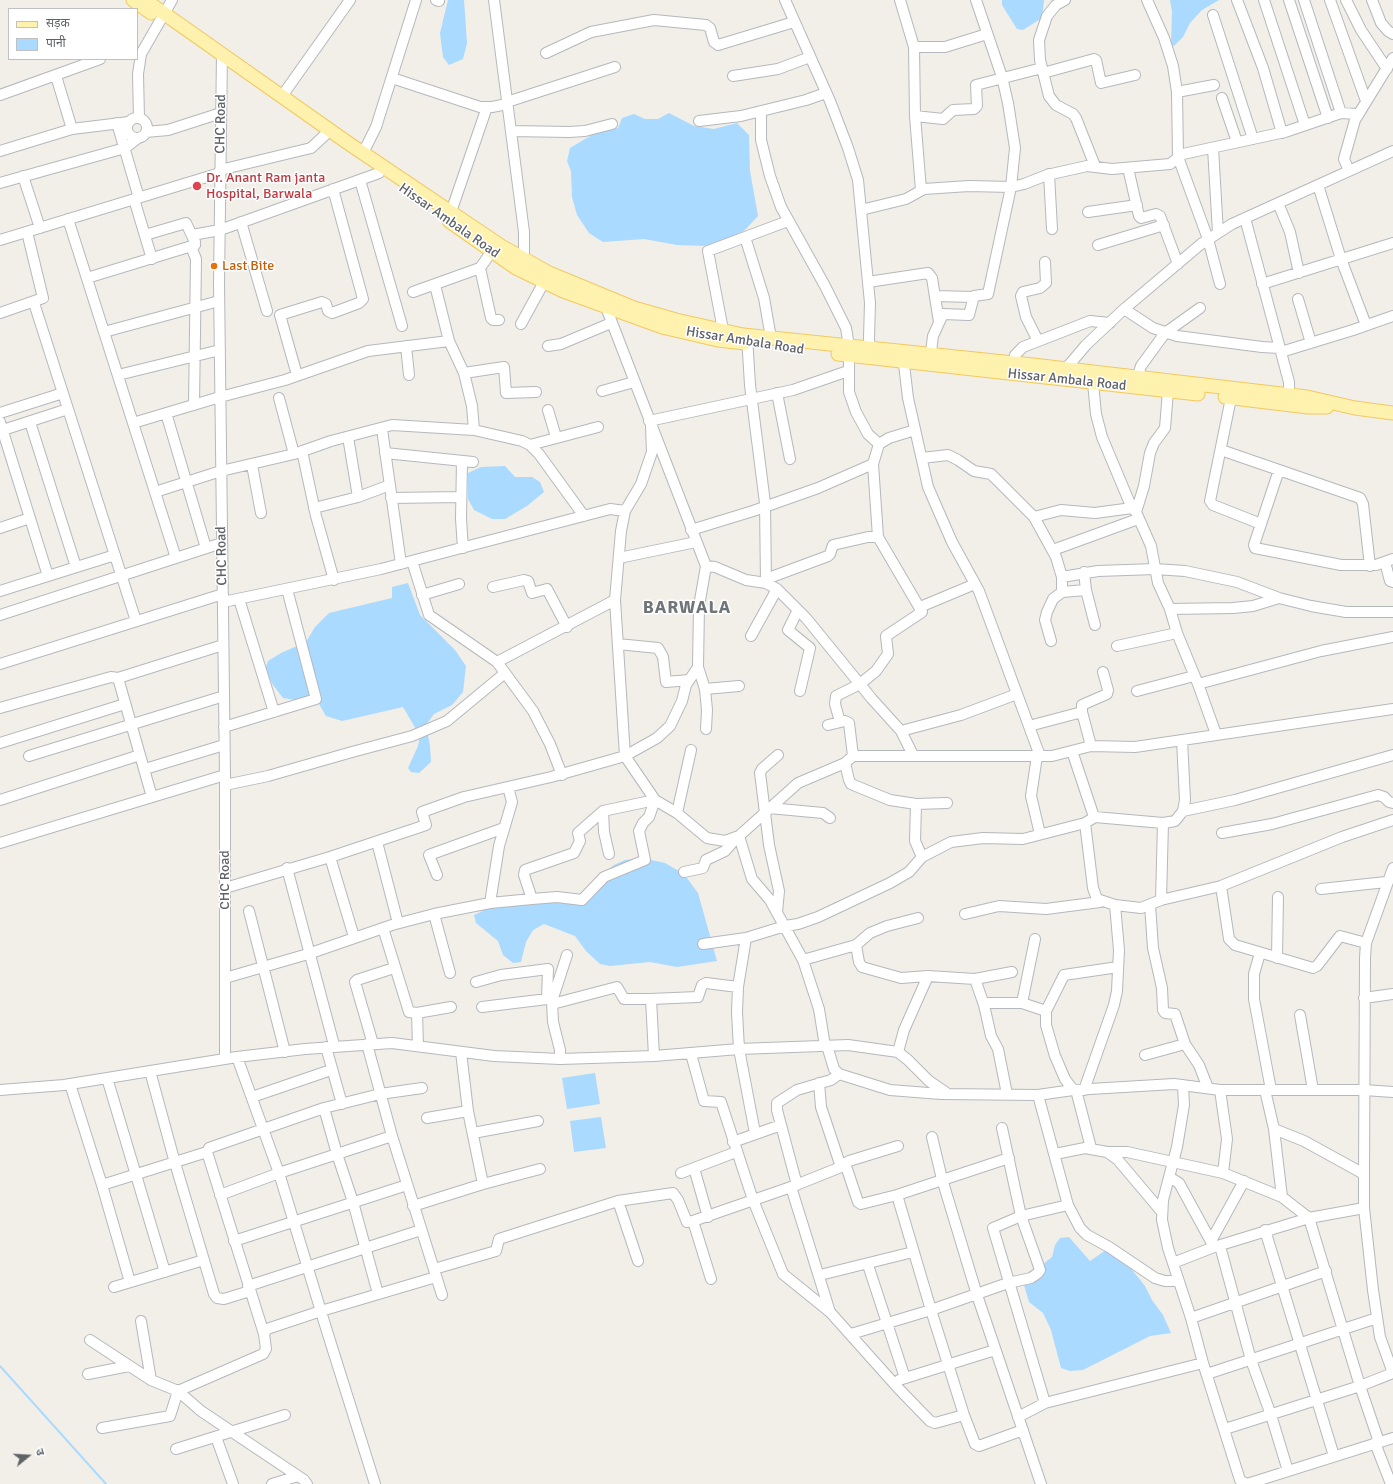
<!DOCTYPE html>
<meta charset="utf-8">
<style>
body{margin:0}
#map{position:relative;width:1393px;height:1484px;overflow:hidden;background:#f1efe8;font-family:Signika,"Noto Sans Devanagari",sans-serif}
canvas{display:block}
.legend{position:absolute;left:8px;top:8px;width:130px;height:52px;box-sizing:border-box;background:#fff;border:1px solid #bfc1c3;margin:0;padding:5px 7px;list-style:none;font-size:12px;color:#5f6368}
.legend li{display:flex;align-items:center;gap:8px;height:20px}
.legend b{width:20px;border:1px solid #bfc1c3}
.north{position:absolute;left:8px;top:1436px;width:40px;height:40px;-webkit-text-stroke:3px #fff;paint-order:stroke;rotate:72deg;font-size:11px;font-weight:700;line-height:16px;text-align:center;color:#5f6368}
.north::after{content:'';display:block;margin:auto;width:14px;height:18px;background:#5f6368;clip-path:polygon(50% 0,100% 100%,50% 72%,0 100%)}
</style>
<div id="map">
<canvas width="1393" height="1484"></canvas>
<ul class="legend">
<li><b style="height:5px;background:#fff2af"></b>सड़क</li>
<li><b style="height:11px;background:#aadaff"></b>पानी</li>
</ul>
<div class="north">उ</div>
</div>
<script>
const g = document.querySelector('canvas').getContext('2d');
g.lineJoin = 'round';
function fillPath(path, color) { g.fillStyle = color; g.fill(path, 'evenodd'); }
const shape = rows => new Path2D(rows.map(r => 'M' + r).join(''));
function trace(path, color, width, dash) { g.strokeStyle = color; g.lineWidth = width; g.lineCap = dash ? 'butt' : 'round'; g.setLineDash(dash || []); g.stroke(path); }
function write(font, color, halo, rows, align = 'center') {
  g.font = font + ' Signika,sans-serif'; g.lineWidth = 3; g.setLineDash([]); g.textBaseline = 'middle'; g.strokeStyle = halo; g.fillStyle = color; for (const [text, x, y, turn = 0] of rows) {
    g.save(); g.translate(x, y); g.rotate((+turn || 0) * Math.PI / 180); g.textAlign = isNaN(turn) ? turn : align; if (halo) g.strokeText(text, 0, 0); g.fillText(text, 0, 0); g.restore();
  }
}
const water = shape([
 [448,0,464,0,467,43,463,59,449,65,443,57,440,33],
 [1002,0,1044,0,1042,18,1023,30,1017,29,1002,5],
 [1170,0,1219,0,1202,10,1190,23,1183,37,1174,46,1171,45,1172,11],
 [669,113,694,126,714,129,737,123,749,135,750,171,758,216,745,230,725,241,707,246,677,245,644,239,603,242,589,233,577,215,572,197,571,171,567,161,570,148,597,132,618,128,622,118,634,114,645,119,658,119],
 [505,466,515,477,532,477,540,482,544,492,527,506,505,519,492,519,474,510,468,499,468,473,481,467],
 [408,583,420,615,455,650,466,666,463,692,452,705,434,714,426,725,430,746,431,762,419,773,411,772,408,768,418,746,420,736,403,707,342,721,326,716,319,704,283,698,273,685,265,670,268,661,281,653,306,642,315,627,329,613,392,598,392,587],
 [642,858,665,863,684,874,698,893,717,961,677,967,650,962,610,966,600,964,586,951,575,936,544,924,533,930,526,942,521,962,513,963,503,955,498,941,476,923,474,915,491,907,579,895,592,887,604,873,614,865,625,860],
 [595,1073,600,1104,567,1109,562,1078],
 [601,1117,606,1148,574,1152,570,1121],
 [1069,1237,1090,1261,1106,1250,1129,1266,1145,1286,1152,1300,1163,1315,1171,1333,1150,1336,1083,1370,1070,1371,1061,1368,1051,1330,1043,1313,1029,1302,1024,1285,1025,1274,1042,1265,1052,1257,1055,1245,1060,1238]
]);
const stream = shape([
 [0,1366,106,1484]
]);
const minor = shape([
 [436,0,439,1],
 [494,0,524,232,524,259],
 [785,0,830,101,848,148,858,180,870,303,869,338,870,354],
 [900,0,914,47,915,116,921,190],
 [1065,0,1056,5,1047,16,1039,40,1040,60,1049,96,1056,105,1073,114,1076,118,1095,166],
 [1147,0,1164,38,1173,66,1177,92,1178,157,1208,239,1220,284],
 [1237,0,1263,68,1282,133],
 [1264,0,1305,125],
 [1289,0,1328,118],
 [1304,0,1341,113],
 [1330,0,1366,101],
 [1346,0,1361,30,1387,69],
 [1372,0,1381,23,1388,31,1393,34],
 [1213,15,1253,139],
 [914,47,945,47,987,34],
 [546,53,591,32,654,20,706,25,710,28,714,42,718,45,794,22],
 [222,54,219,283,225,775,225,1059],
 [1043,73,1094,59,1096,60,1101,83,1135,75],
 [56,76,72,129],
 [733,76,778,69,810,57],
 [392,78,480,107,492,107,507,104],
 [1177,92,1214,85],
 [0,95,100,59],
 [282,96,350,0],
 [1222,98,1237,142],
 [507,102,615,67],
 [761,111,761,140,770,176,781,207,825,286,846,328,849,346,849,392,856,412,868,434,879,444],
 [915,116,943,119,953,110,974,109,977,106,976,85,1042,68],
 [139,118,138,74,141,54,172,0],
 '127 128a10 10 0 1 1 20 0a10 10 0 1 1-20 0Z',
 [699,121,741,116,806,100,826,93],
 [117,123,139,198],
 [511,131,569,132,585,131,612,124],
 [146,132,168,130,221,113],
 [1213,148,1218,233],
 [0,151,72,129,129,122],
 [363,153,376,127,416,0],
 [1128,168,1139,216,1141,218,1156,214,1160,216,1178,264],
 [220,170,311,148,325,135],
 [1349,171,1344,159,1355,120,1393,58],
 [1049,174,1052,229],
 [23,176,40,228],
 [360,180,402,326],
 [0,183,125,148,138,138],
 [1318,185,1341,259,1366,325],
 [134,199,152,259],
 [1278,203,1290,232,1299,273],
 [861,210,906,199,924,189,969,186,1011,187,1024,184,1047,175,1087,166,1112,169,1170,164,1183,154,1285,132,1341,113,1357,114],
 [451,212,487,107],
 [1088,212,1137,205],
 [1245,218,1289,382,1289,395],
 [68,219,176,558],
 [241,222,267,311],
 [145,235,186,223,195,242,192,249,196,259,194,405],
 [192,235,220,230,379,173],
 [745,237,764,298,771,338],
 [0,240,220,173],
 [1098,245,1164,225],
 [480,268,491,318,493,320,499,320],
 [87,278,195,245],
 [868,282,928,273,932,278,939,322],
 [1262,284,1393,243],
 [435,285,449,341,464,373,472,406,474,430],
 [413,292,480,268,492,251],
 [935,296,973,297],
 [1298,299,1311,343],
 [34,303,136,621],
 [1124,309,1153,328,1177,336,1262,347,1280,348],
 [0,313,43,298,27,232],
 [521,324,544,282],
 [723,330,708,251,788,221],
 [104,332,219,301],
 [747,336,750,385,765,503,766,583],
 [1038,341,1026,317,1021,296,1023,292,1040,288,1046,283,1045,262],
 [406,346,409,375],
 [548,346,561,344,611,323],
 [1281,352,1353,330,1393,316],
 [903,356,908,398,928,487,952,542,979,591,1040,756],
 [930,360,933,336,943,314,969,315,974,296,988,294,1011,187,1015,148,1008,103,1002,77,976,0],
 [1014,363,1015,355,1023,347,1090,321,1110,323],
 [1063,372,1086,345,1123,310,1201,244,1232,224,1393,151],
 [464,373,504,367,506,393,536,392],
 [118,375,220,350],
 [297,375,280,315,322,302,326,304,328,311,332,313,359,303,363,299,333,189],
 [1137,378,1141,366,1165,333,1200,308],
 [1093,383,1096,414,1102,437,1131,506,1136,512,1151,546,1158,583,1170,609,1177,633,1198,684,1216,734],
 [602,391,634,382],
 [777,393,790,459],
 [279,398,294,454],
 [1231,398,1210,501,1213,505,1261,524],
 [548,410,556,437],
 [0,413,63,393],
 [166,413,206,548],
 [649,421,793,390,848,371],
 [0,422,48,576],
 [30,422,76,567],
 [133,423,220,397,285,380,368,351,449,341],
 [651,426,652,452,641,484,625,511,621,531,615,600,625,756,655,800,677,813,707,838,725,841,739,836,798,783,845,763,853,756,1052,756,1091,746,1135,747,1393,709],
 [382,429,401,564],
 [3,430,68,409],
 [348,437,358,497],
 [530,445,598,427],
 [1221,450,1360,498,1363,504,1370,566],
 [302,451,316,516,334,580],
 [385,453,473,462],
 [922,458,948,455,958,460,974,471,991,474,1034,517,1056,557,1062,577,1062,592],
 [462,461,461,519,463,548],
 [252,465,261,513],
 [1279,470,1254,545,1255,548,1341,565,1376,565,1393,559],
 [155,492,221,471,294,454,331,441,392,425,474,430,522,441,530,445,539,454,584,516],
 [391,498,461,497],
 [314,508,358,497,390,485],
 [1136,512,1144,486,1150,453,1154,443,1165,428,1168,391],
 [1034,517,1061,510,1095,513,1132,508],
 [0,528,30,518],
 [691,530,753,511,818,488,873,464,879,444,889,438,915,430],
 [1053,550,1138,519],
 [619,558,696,542],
 [412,561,429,615,497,662,533,711,550,744,562,775],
 [1385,562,1390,581,1393,582],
 [706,566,715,567,746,580,766,583,777,589,806,618,872,699,901,731,913,755],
 [1084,572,1086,590,1095,625],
 [1062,577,1098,571,1155,569,1185,571,1237,582,1279,598,1311,606,1346,612,1393,612],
 [766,579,828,556,830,554,833,545,868,537,878,537],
 [493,587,524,580,528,581,532,593,547,589,567,627],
 [0,591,115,555],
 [422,595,459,584],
 [239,599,274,712],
 [223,602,381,569,610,509,625,511],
 [920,607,975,584],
 [1170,609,1233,608,1253,606,1279,598],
 [798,610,788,630,810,648,800,691],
 [0,615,222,543],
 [751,636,777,589],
 [1051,641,1045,620,1047,612,1053,599,1062,592,1086,590],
 [618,644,658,648,663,657,666,682,689,680],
 [1117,646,1177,633],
 [497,662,615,600],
 [0,664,223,594],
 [698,667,705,689,707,710,706,729],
 [118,678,223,645],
 [1198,684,1321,651,1393,637],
 [705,689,739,686],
 [1137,691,1194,676],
 [0,708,111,677,118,678,152,797],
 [840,722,835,704,836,696,860,684,876,671,888,654,886,636,922,612,878,537,873,464],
 [828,725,845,721,849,723,853,756],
 [1029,726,1082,712],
 [224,727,316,699,287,589],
 [901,731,961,715,1017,694],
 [0,743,125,704],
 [1091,746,1082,712,1082,705,1107,694,1108,690,1103,672],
 [1072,751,1094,817],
 [29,756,224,696],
 [1037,756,1031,796,1040,834],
 [845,763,849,780,851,784,890,800,916,804,947,803],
 [145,769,224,745],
 [225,785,268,776,352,752,412,736,447,721,505,673],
 [0,800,140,755],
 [916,804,915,841,922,857],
 [769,808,823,813,830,818],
 [603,811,604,832,609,854],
 [1183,811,1235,800,1393,755],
 [677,813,691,750],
 [1085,823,1093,888,1097,899,1115,905,1141,908,1161,900,1221,886,1342,837,1393,820],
 [1222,833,1272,824,1378,795,1384,797,1389,802,1393,803],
 [739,836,752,879,770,900,803,960,819,1009,825,1046,828,1049,834,1069,839,1074,890,1090,941,1094,1038,1095,1073,1090,1174,1084,1220,1090,1364,1090,1393,1092],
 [377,842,398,923],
 [0,843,225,775],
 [330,857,354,937],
 [287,868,334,1045],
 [1393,868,1366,943,1365,958,1364,1174,1364,1208,1373,1290,1380,1337,1393,1373],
 [684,872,703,868,706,860,725,851,732,843,735,838],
 [437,875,429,855,504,828],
 [1221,886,1229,939,1235,945,1313,968,1317,966,1340,936,1366,943],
 [225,888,330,857,426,825,422,812,464,797,551,777,625,756,657,738,670,726,682,701,686,685,698,667,699,606,706,566,604,302],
 [1321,889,1386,882],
 [1161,900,1163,823],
 [490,903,499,846,512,802,508,787],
 [1150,905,1153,948,1162,988,1163,1010,1165,1013,1175,1014,1185,1044,1199,1065,1208,1088],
 [249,911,285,1052],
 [777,912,779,891,769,845,760,773,762,769,778,755],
 [434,914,450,973],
 [965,914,999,906,1046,909,1100,902],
 [383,928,409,1012,417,1013,451,1007],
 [746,938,738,987,737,1012,739,1049,755,1133],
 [703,944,746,938,785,926,798,924,818,917,890,883,909,872,922,857,951,842,983,838,1023,839,1085,823,1095,817,1163,823,1175,821,1183,811,1185,800,1182,740],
 [856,945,859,962,862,967,901,978,928,976,975,979,1012,972],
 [1260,953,1254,974,1254,999,1271,1090],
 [1277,958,1278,897],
 [803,960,856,945,870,933,887,926,918,918],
 [225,978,308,954,392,925,434,914,490,903,532,899,557,897,582,900,604,877,645,860,639,831,643,823,649,817,655,800,603,811,578,833,580,841,574,853,525,870,524,875,532,899],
 [975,979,984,1005,991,1036,998,1049,1007,1094],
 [476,982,501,975,548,969,547,999],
 [1364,998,1393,994],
 [650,999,698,997,702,985,706,983,738,987],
 [984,1003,1022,1003,1046,1011],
 [1022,1003,1035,939],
 [482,1007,547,999,556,1003,617,987,624,999,651,999,654,1056],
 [417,1013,418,1046],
 [1300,1015,1313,1090],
 [367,1044,392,1136,442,1295],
 [373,1044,355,982,357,980,394,968],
 [326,1047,342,1104],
 [461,1052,468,1111,483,1184],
 [898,1052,904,1030,928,976],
 [691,1054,704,1101,721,1102,753,1200,783,1274,830,1312,898,1388,930,1421,935,1423,964,1415],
 [1145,1055,1185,1044],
 [237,1057,279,1173,326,1328,375,1484],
 [560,1059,560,1050,553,1022,552,1001,567,955],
 [150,1071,175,1163,214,1294,217,1298,224,1299,250,1291],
 [107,1078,165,1272],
 [819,1083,821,1107,841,1167],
 [70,1084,102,1185,130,1282],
 [1183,1085,1184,1105,1177,1147,1163,1200,1162,1220,1168,1248,1191,1318,1203,1363,1240,1480,1246,1484],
 [0,1090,64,1085,237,1057,305,1049,392,1043,494,1056,560,1059,654,1056,739,1049,848,1045,898,1052,908,1060,929,1081,948,1094],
 [1073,1090,1065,1079,1055,1056,1046,1025,1046,1011,1064,975,1118,967],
 [1076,1090,1091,1148],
 [1084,1090,1114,1005,1117,991,1119,950,1115,905],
 [1220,1090,1227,1139,1223,1173],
 [1265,1090,1274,1129,1282,1197],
 [1038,1095,1068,1205,1080,1228,1087,1235,1109,1247,1155,1278,1165,1281,1178,1281],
 [252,1097,331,1070],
 [324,1108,337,1154,353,1202,378,1294],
 [427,1118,468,1111],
 [1274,1129,1304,1141,1364,1174],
 [473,1133,538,1121],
 [932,1137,942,1179,977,1295,1041,1484],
 [733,1142,781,1125],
 [1107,1152,1127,1152,1223,1173,1282,1197,1309,1218,1360,1386,1379,1442],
 [1055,1154,1085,1148,1107,1152,1118,1160,1161,1211],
 [845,1163,858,1202,861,1204,897,1195,1009,1158],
 [694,1168,708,1217],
 [681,1173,736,1152],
 [1169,1177,1179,1183,1214,1247],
 [102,1185,207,1152],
 [797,1185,777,1110,777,1103,797,1090,831,1080,839,1074],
 [791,1187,830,1312],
 [220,1195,279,1173,392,1136],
 [897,1195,931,1310,964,1415,975,1444,979,1446,1023,1430],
 [618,1201,638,1261],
 [413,1206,483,1184,540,1169],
 [693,1221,711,1279],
 [1265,1230,1334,1456],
 [234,1241,407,1185],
 [1211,1241,1244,1181],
 [1220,1246,1251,1360,1271,1415,1288,1471],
 [1173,1263,1214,1247,1309,1218,1364,1208],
 [868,1265,905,1378],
 [434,1269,496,1251,499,1239,618,1201,673,1193,678,1200,687,1222,693,1221,791,1187,841,1167,849,1161,898,1146],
 [820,1275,913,1252],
 [248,1286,421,1230],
 [114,1287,204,1260],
 [1191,1318,1326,1271],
 [141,1321,151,1380],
 [264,1334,207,1152,209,1148,324,1108,380,1094,422,1088],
 [851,1334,931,1310,1008,1283,1031,1278,1038,1273,1040,1270,1038,1264,1021,1216,1002,1128],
 [90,1340,151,1380,178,1391,201,1411,304,1480,307,1484],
 [88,1374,129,1366],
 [1207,1374,1377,1318],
 [899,1380,995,1350],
 [1045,1403,1203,1363],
 [1018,1417,1045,1403,993,1228,1021,1216,1068,1205],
 [102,1428,170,1416,178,1391,263,1354,266,1349,264,1334,267,1329,321,1311,436,1277],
 [1225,1429,1360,1386,1393,1373],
 [216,1437,233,1484],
 [1375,1443,1391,1484],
 [176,1449,285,1415],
 [272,1484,298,1476],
 [1247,1484,1393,1438]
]);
const major = shape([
 [133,0,151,13],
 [145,0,348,143,501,246,549,273,634,308,676,320,743,335,1033,365,1307,397,1355,408,1393,413],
 [449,221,516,268,563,291,662,327,718,340,745,343],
 [838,354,1198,394],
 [1225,397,1308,407,1327,407]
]);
const markers = [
 [197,186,5,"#e0444e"],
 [214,266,4,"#e8710a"]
];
const streetNames = [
 ["CHC Road",221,124,-89],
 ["Hissar Ambala Road",449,221,35],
 ["Hissar Ambala Road",745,341,9],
 ["Hissar Ambala Road",1067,380,6],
 ["CHC Road",222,556,-91],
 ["CHC Road",225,880,-90]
];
const healthNames = [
 ["Dr. Anant Ram janta",206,178],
 ["Hospital, Barwala",206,194]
];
const foodNames = [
 ["Last Bite",222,266]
];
const districtNames = [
 ["BARWALA",687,608]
];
fillPath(water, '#aadaff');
trace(stream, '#aadaff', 2);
trace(minor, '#b5b8bc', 12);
trace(major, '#f2c960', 15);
trace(minor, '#fff', 10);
trace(major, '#fff2af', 13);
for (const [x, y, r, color] of markers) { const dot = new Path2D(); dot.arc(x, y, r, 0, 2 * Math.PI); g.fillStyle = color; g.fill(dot); trace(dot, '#fff', 1.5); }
write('14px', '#5f6368', '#fff', streetNames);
write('14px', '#be3a42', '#fff', healthNames, 'left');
write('14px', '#c56008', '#fff', foodNames, 'left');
g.letterSpacing = '1px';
write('bold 18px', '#70757a', '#fff', districtNames);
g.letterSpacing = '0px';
</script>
